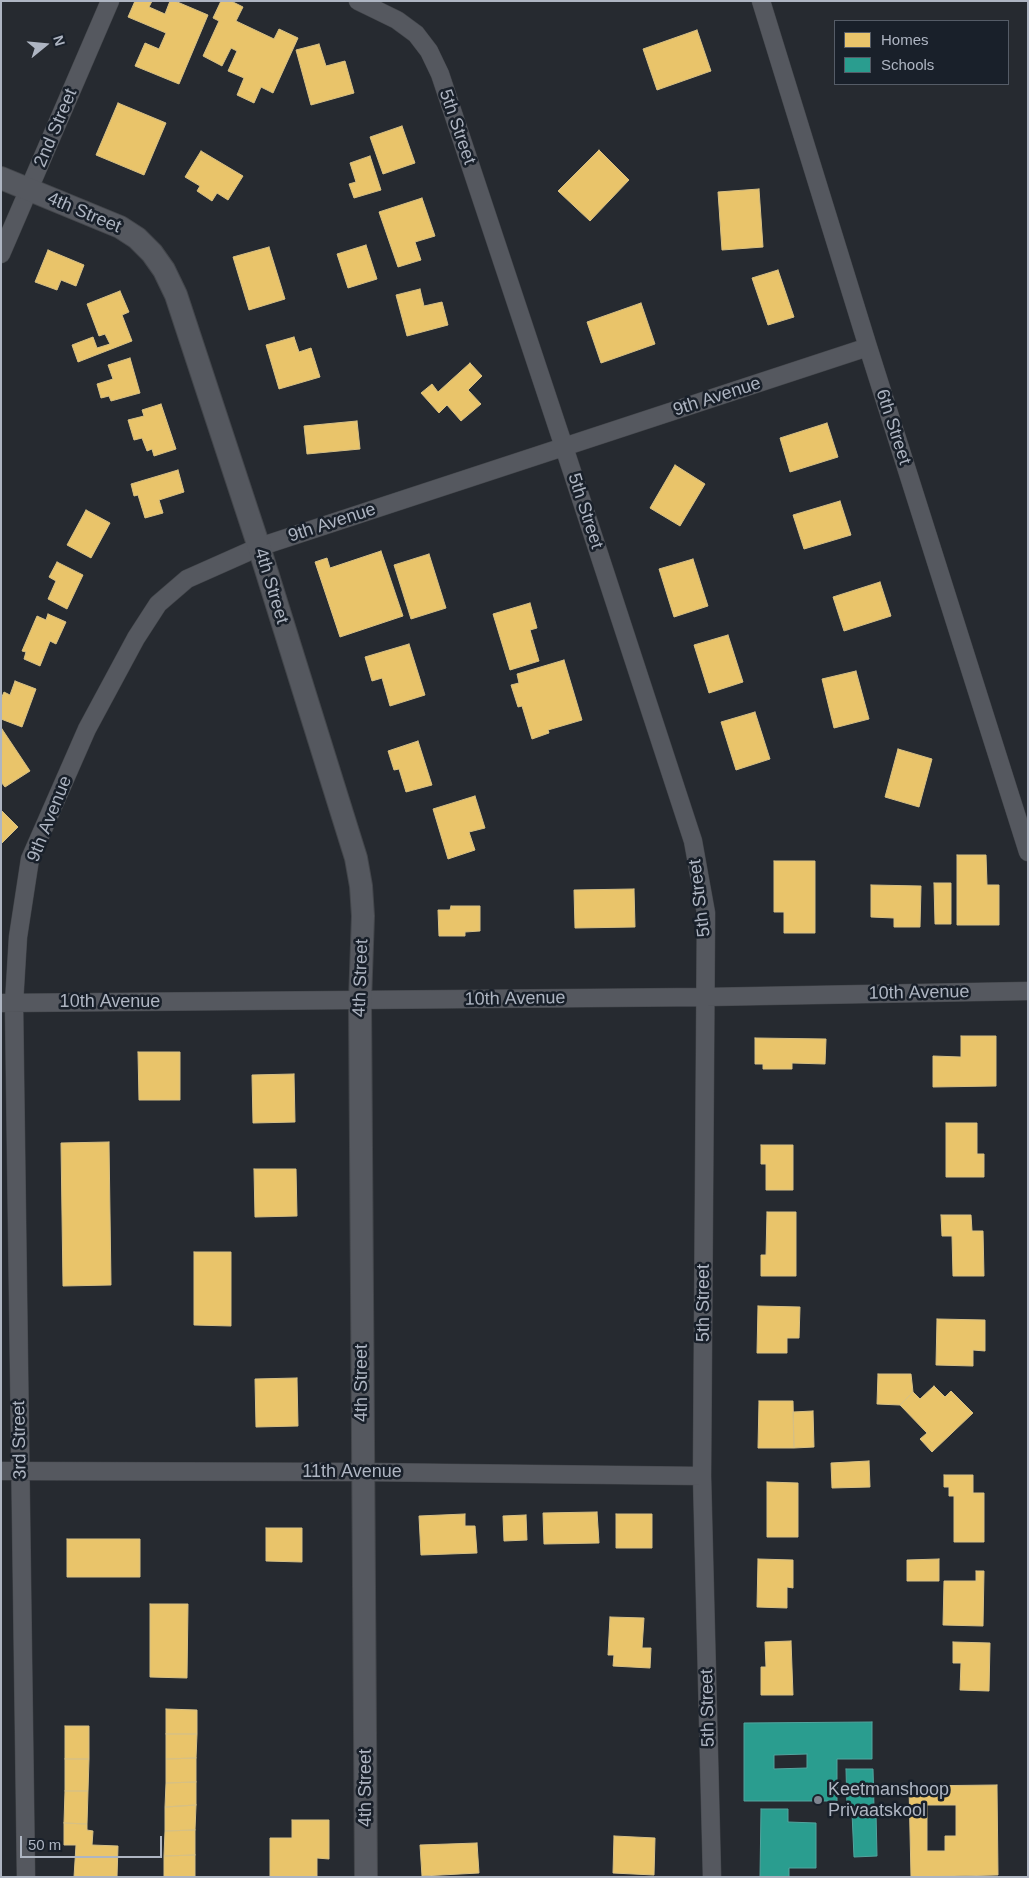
<!DOCTYPE html>
<style>
body{margin:0}
#map{position:relative;width:1029px;height:1878px;overflow:hidden;background:#262a30;font-family:Helvetica,sans-serif}
canvas{display:block}
.frame{position:absolute;inset:0;border:2px solid #aeb5c2;pointer-events:none}
.legend{position:absolute;left:834px;top:20px;width:175px;height:65px;box-sizing:border-box;background:#19202a;border:1px solid #555c67;margin:0;padding:6px 9px;list-style:none;font-size:15px;color:#aeb5c2}
.legend li{display:flex;align-items:center;gap:10px;height:25px}
.legend b{width:25px;border:1px solid #555c67}
.north{position:absolute;left:20px;top:20px;width:50px;height:50px;-webkit-text-stroke:4px #19202a;paint-order:stroke;rotate:73deg;font-size:14px;font-weight:700;line-height:20px;text-align:center;color:#aeb5c2}
.north::after{content:'';display:block;margin:auto;width:18px;height:22px;background:#aeb5c2;clip-path:polygon(50% 0,100% 100%,50% 72%,0 100%)}
.scale{position:absolute;left:20px;top:1836px;width:142px;height:22px;box-sizing:border-box;border:2px solid #aeb5c2;border-top:0;padding-left:6px;font-size:15px;line-height:18px;white-space:nowrap;color:#aeb5c2;-webkit-text-stroke:4px #19202a;paint-order:stroke}
</style>
<div id="map">
<canvas width="1029" height="1878"></canvas>
<div class="frame"></div>
<ul class="legend">
<li><b style="height:14px;background:#e9c46a"></b>Homes</li>
<li><b style="height:14px;background:#2a9d8f"></b>Schools</li>
</ul>
<div class="north">N</div>
<div class="scale">50 m</div>
</div>
<script>
const g = document.querySelector('canvas').getContext('2d');
g.lineJoin = 'round';
function fillPath(path, color) { g.fillStyle = color; g.fill(path, 'evenodd'); }
const shape = rows => new Path2D(rows.map(r => 'M' + r).join(''));
function trace(path, color, width, dash) { g.strokeStyle = color; g.lineWidth = width; g.lineCap = dash ? 'butt' : 'round'; g.setLineDash(dash || []); g.stroke(path); }
function write(font, color, halo, rows, align = 'center') {
  g.font = font + ' Helvetica,sans-serif'; g.lineWidth = 5; g.setLineDash([]); g.textBaseline = 'middle'; g.strokeStyle = halo; g.fillStyle = color; for (const [text, x, y, turn = 0] of rows) {
    g.save(); g.translate(x, y); g.rotate((+turn || 0) * Math.PI / 180); g.textAlign = isNaN(turn) ? turn : align; if (halo) g.strokeText(text, 0, 0); g.fillText(text, 0, 0); g.restore();
  }
}
const homes = shape([
 [135,1,152,1,149,7,165,14,170,1,175,1,208,15,179,84,135,66,145,43,159,49,166,33,128,17,135,1],
 [221,1,231,1,243,7,236,21,274,39,279,29,298,38,273,93,261,87,254,103,237,95,244,78,228,71,237,51,231,48,222,66,203,56,219,21,213,18,221,1],
 [697,30,711,71,657,90,643,49,697,30],
 [319,44,326,66,345,61,354,93,311,105,296,50,319,44],
 [118,103,166,123,144,175,96,155,118,103],
 [402,126,415,163,383,174,370,137,402,126],
 [599,150,629,180,590,221,558,191,599,150],
 [201,151,243,176,228,200,217,193,212,201,197,191,200,186,185,177,201,151],
 [370,156,381,190,354,198,349,184,356,182,350,163,370,156],
 [759,189,763,247,722,250,718,192,759,189],
 [422,198,435,236,415,242,421,260,398,267,379,212,422,198],
 [366,245,377,279,348,288,337,254,366,245],
 [269,247,285,299,249,310,233,257,269,247],
 [48,250,84,265,76,286,61,280,57,290,35,282,48,250],
 [778,270,794,317,768,325,752,278,778,270],
 [420,289,424,306,442,302,448,325,407,336,396,295,420,289],
 [120,291,129,312,122,315,132,341,78,362,72,345,93,337,97,348,110,344,105,334,99,336,87,304,120,291],
 [641,303,655,344,601,363,587,322,641,303],
 [294,337,299,352,311,348,320,377,279,389,266,345,294,337],
 [130,358,140,393,111,401,109,396,101,398,97,384,113,379,108,365,130,358],
 [470,363,482,376,468,390,481,404,461,421,447,405,439,413,421,393,432,384,438,392,470,363],
 [161,404,176,449,154,456,152,449,147,451,142,438,134,440,128,420,144,416,142,410,161,404],
 [357,421,360,449,307,454,304,426,357,421],
 [827,423,838,457,790,472,780,438,827,423],
 [675,465,705,484,680,526,650,508,675,465],
 [178,470,184,492,159,500,163,513,145,518,138,495,134,496,131,484,178,470],
 [840,501,851,535,804,549,793,515,840,501],
 [86,510,110,523,91,558,67,545,86,510],
 [381,551,403,616,340,637,315,562,327,558,330,568,381,551],
 [429,554,446,608,411,619,394,565,429,554],
 [693,559,708,606,674,617,659,569,693,559],
 [57,562,83,575,67,609,48,599,56,581,49,577,57,562],
 [880,582,891,616,844,631,833,597,880,582],
 [530,603,537,628,530,630,539,661,510,670,493,614,530,603],
 [48,614,66,622,56,644,50,641,40,666,24,659,26,652,22,651,37,616,46,620,48,614],
 [728,635,743,682,709,693,694,645,728,635],
 [409,644,425,695,390,706,382,678,372,681,365,657,409,644],
 [564,660,582,720,548,730,549,733,532,739,522,706,518,707,511,685,519,683,517,674,564,660],
 [856,671,869,719,834,728,822,679,856,671],
 [15,681,36,689,22,727,1,719,1,699,4,692,10,695,15,681],
 [755,712,770,759,736,770,721,722,755,712],
 [2,729,30,771,5,787,1,782,2,729],
 [418,741,432,785,406,792,399,769,394,770,388,751,418,741],
 [898,749,932,759,919,807,885,797,898,749],
 [475,796,485,828,469,832,475,850,448,859,433,809,475,796],
 [1,810,18,827,1,844,1,810],
 [957,855,986,855,987,885,999,885,999,925,957,925,957,855],
 [774,861,815,861,815,933,784,933,784,912,774,912,774,861],
 [934,883,951,883,951,924,935,924,934,883],
 [871,885,921,886,920,927,894,927,894,918,871,917,871,885],
 [634,889,635,927,575,928,574,890,634,889],
 [451,906,480,906,480,931,465,932,465,936,439,936,438,910,450,910,451,906],
 [961,1036,996,1036,996,1086,933,1087,933,1056,961,1057,961,1036],
 [755,1038,826,1039,825,1064,792,1063,792,1069,763,1069,763,1064,755,1064,755,1038],
 [138,1052,180,1052,180,1100,139,1100,138,1052],
 [294,1074,295,1122,253,1123,252,1075,294,1074],
 [946,1123,977,1123,977,1154,984,1154,984,1177,946,1177,946,1123],
 [109,1142,111,1285,63,1286,61,1143,109,1142],
 [761,1145,793,1145,793,1190,766,1190,766,1164,761,1164,761,1145],
 [254,1169,296,1169,297,1216,255,1217,254,1169],
 [767,1212,796,1212,796,1276,761,1276,761,1255,766,1255,767,1212],
 [941,1215,971,1215,972,1231,983,1231,984,1276,953,1276,952,1236,942,1236,941,1215],
 [194,1252,231,1252,231,1326,194,1325,194,1252],
 [758,1306,800,1307,799,1338,787,1338,787,1353,757,1353,758,1306],
 [937,1319,985,1320,985,1351,973,1350,973,1366,936,1365,937,1319],
 [878,1374,911,1374,913,1392,900,1405,877,1404,878,1374],
 [297,1378,298,1426,256,1427,255,1379,297,1378],
 [934,1386,945,1397,951,1391,973,1413,932,1452,920,1439,927,1433,900,1405,913,1392,920,1399,934,1386],
 [759,1401,793,1401,794,1448,758,1448,759,1401],
 [813,1411,814,1447,794,1448,793,1412,813,1411],
 [869,1461,870,1487,832,1488,831,1463,869,1461],
 [944,1475,973,1475,973,1493,984,1493,984,1542,954,1542,954,1496,949,1496,949,1487,944,1487,944,1475],
 [767,1482,798,1483,798,1537,767,1537,767,1482],
 [597,1512,599,1543,544,1544,543,1513,597,1512],
 [465,1514,465,1526,475,1526,477,1553,421,1555,419,1516,465,1514],
 [616,1514,652,1514,652,1548,616,1548,616,1514],
 [526,1515,527,1540,504,1541,503,1516,526,1515],
 [266,1528,302,1528,302,1562,266,1561,266,1528],
 [67,1539,140,1539,140,1577,67,1577,67,1539],
 [758,1559,793,1560,793,1588,787,1587,787,1608,757,1607,758,1559],
 [939,1559,939,1581,907,1581,907,1560,939,1559],
 [976,1571,984,1571,983,1626,943,1625,944,1581,976,1581,976,1571],
 [150,1604,188,1604,187,1678,150,1677,150,1604],
 [610,1617,644,1618,642,1648,651,1648,650,1668,613,1666,614,1655,608,1655,610,1617],
 [791,1641,793,1695,761,1695,761,1667,766,1667,765,1642,791,1641],
 [953,1642,990,1643,989,1691,960,1690,961,1663,953,1663,953,1642],
 [166,1709,197,1710,197,1734,166,1734,166,1709],
 [65,1726,89,1726,89,1759,65,1759,65,1726],
 [166,1734,197,1734,196,1758,166,1759,166,1734],
 [196,1758,196,1782,166,1783,166,1759,196,1758],
 [65,1759,89,1759,88,1791,65,1791,65,1759],
 [196,1782,196,1805,165,1807,166,1783,196,1782],
 [997,1785,998,1875,911,1877,909,1786,997,1785],
 [927,1805,956,1805,956,1836,945,1836,945,1851,927,1851,927,1805],
 [65,1791,88,1791,87,1824,64,1823,65,1791],
 [196,1805,195,1830,165,1831,165,1807,196,1805],
 [292,1820,329,1820,329,1859,317,1858,317,1877,270,1877,270,1838,292,1838,292,1820],
 [64,1823,87,1824,87,1830,93,1831,92,1845,118,1846,117,1877,74,1877,76,1845,64,1845,64,1823],
 [195,1830,195,1855,164,1856,165,1831,195,1830],
 [614,1836,655,1838,654,1875,613,1873,614,1836],
 [477,1843,479,1873,422,1876,420,1845,477,1843],
 [195,1855,195,1877,164,1877,164,1856,195,1855]
]);
const schools = shape([
 [872,1722,872,1759,837,1759,837,1801,744,1801,744,1723,872,1722],
 [807,1754,807,1768,774,1769,774,1755,807,1754],
 [846,1769,873,1769,874,1807,847,1808,846,1769],
 [761,1809,788,1809,788,1822,816,1823,816,1868,789,1868,789,1877,760,1877,761,1809],
 [876,1812,877,1856,854,1857,852,1813,876,1812]
]);
const minor = shape([
 [358,1,397,20,416,34,429,51,440,74,564,447,693,841,706,913,702,1476,712,1877],
 [761,1,868,347,1028,852],
 [1,254,110,1],
 [1,1003,706,997,1028,991],
 [1,1471,363,1472,702,1476],
 [26,1877,14,1003,18,937,30,859,87,729,136,638,158,604,187,579,259,547,868,347]
]);
const tertiary = shape([
 [1,178,120,227,137,238,152,253,164,270,176,295,259,547,356,858,361,886,363,916,360,1001,366,1877]
]);
const markers = [
 [818,1800,5,"#7e848f"]
];
const streetNames = [
 ["5th Street",457,127,71],
 ["2nd Street",56,128,-67],
 ["4th Street",84,213,23],
 ["9th Avenue",717,397,-18],
 ["6th Street",893,427,72],
 ["5th Street",585,511,72],
 ["9th Avenue",332,523,-18],
 ["4th Street",271,586,73],
 ["9th Avenue",50,819,-68],
 ["5th Street",700,898,-97],
 ["4th Street",361,978,-88],
 ["10th Avenue",919,993,-1],
 ["10th Avenue",515,999,-1],
 ["10th Avenue",110,1002],
 ["5th Street",704,1303,-90],
 ["4th Street",362,1383,-90],
 ["3rd Street",20,1440,-91],
 ["11th Avenue",352,1472],
 ["5th Street",708,1708,-91],
 ["4th Street",366,1788,-90]
];
const poiNames = [
 ["Keetmanshoop",828,1790],
 ["Privaatskool",828,1811]
];
fillPath(homes, '#e9c46a');
trace(homes, '#d7c084', 1);
fillPath(schools, '#2a9d8f');
trace(schools, '#52a49e', 1);
trace(minor, '#43464b', 19);
trace(tertiary, '#43464b', 24);
trace(minor, '#55585f', 18);
trace(tertiary, '#55585f', 22);
for (const [x, y, r, color] of markers) { const dot = new Path2D(); dot.arc(x, y, r, 0, 2 * Math.PI); g.fillStyle = color; g.fill(dot); trace(dot, '#19202a', 2); }
write('18px', '#aeb5c2', '#19202a', streetNames);
write('18px', '#aeb5c2', '#19202a', poiNames, 'left');
</script>
